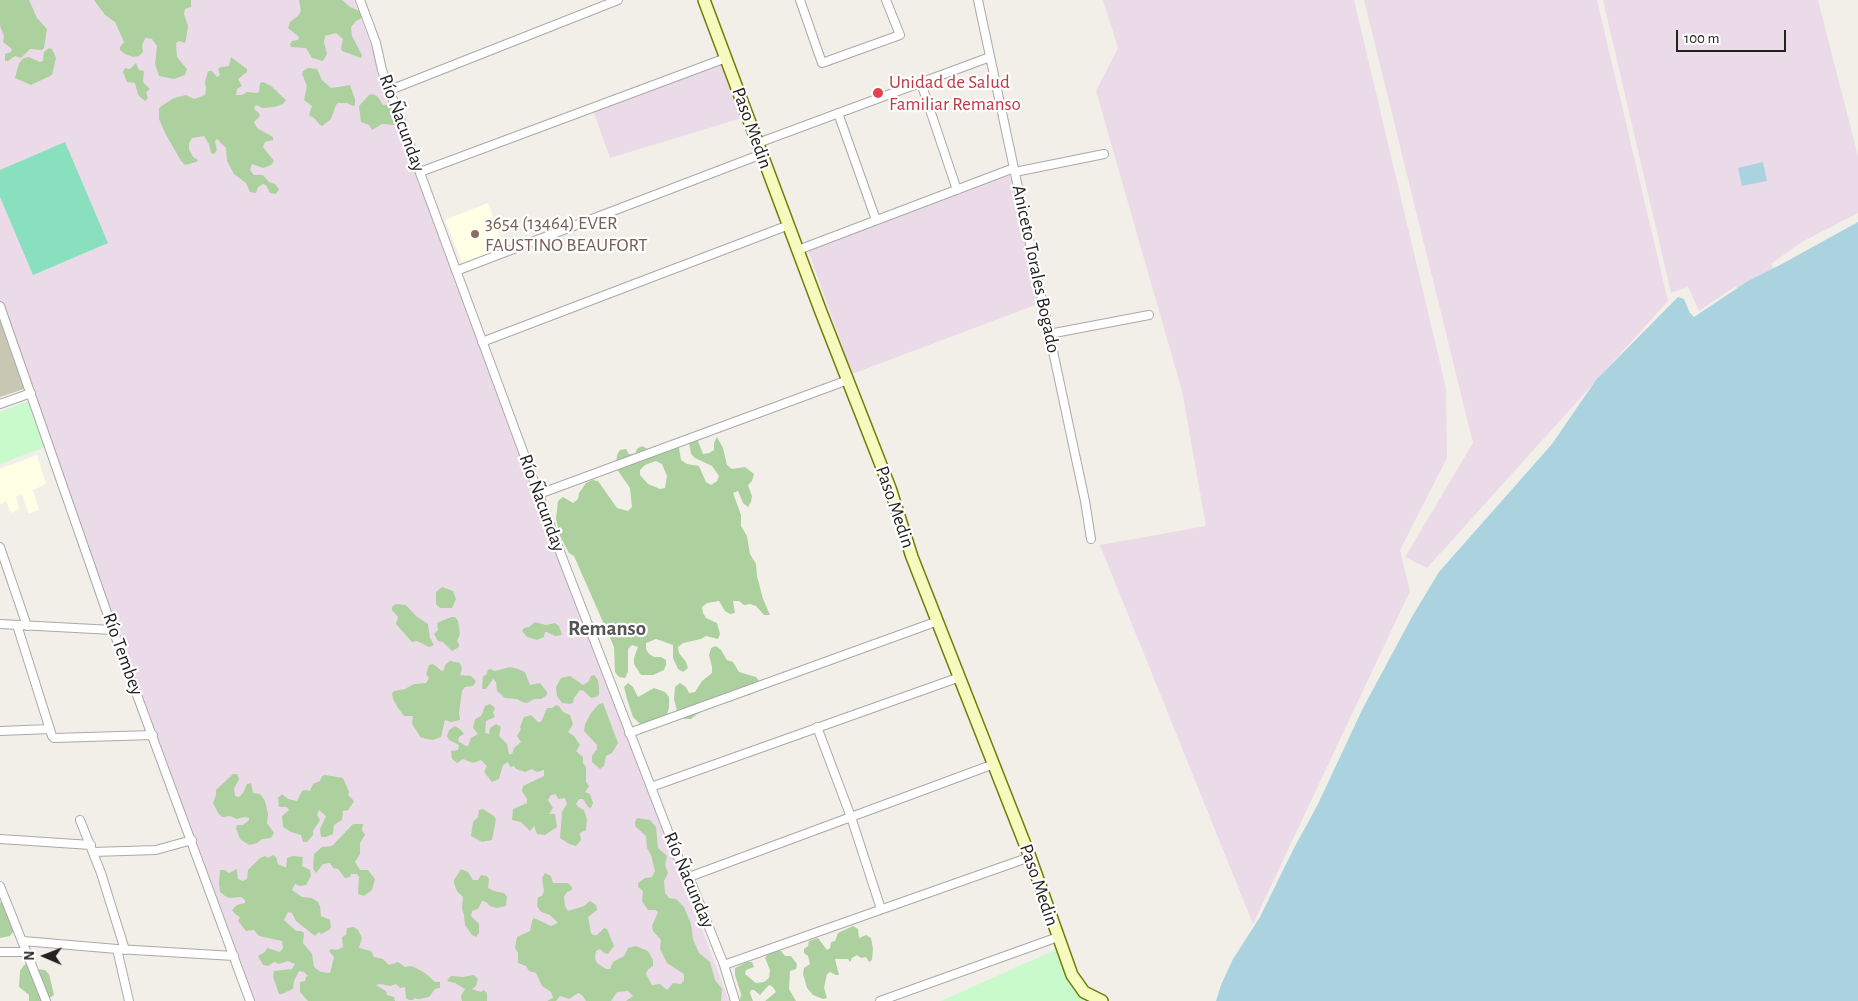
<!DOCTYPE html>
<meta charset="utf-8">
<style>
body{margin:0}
#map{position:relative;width:1858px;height:1001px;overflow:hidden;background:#f2efe9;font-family:"Alegreya Sans",sans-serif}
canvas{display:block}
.north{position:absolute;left:20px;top:931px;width:50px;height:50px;-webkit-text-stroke:4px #fff;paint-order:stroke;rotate:271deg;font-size:14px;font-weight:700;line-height:20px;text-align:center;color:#222}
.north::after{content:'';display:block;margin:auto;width:18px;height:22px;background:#222;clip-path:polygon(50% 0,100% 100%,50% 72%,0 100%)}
.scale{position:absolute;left:1676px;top:30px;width:110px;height:22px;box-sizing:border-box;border:2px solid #222;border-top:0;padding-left:6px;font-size:15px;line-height:18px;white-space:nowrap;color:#222;-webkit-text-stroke:4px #fff;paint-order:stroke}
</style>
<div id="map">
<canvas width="1858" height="1001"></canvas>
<div class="north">N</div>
<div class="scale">100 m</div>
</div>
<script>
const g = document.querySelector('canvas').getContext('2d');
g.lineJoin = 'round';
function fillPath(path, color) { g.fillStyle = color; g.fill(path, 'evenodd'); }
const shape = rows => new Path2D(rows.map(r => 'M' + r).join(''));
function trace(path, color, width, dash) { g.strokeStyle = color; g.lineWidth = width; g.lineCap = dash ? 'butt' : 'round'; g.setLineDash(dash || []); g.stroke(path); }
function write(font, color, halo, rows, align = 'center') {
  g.font = font + ' "Alegreya Sans",sans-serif'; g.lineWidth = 4.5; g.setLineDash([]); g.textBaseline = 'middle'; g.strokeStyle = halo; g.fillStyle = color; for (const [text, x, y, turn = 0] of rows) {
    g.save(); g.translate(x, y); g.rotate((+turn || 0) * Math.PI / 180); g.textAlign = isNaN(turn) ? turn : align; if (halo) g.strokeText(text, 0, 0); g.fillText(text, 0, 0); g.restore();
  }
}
const industrial = shape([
 [6,0,354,0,729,1001,255,1001,0,307,0,2],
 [1103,0,1354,0,1446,388,1447,458,1400,550,1410,591,1253,924,1100,545,1206,526,1182,391,1096,91,1118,48],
 [1364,0,1597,0,1668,301,1427,568,1405,557,1473,443],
 [1603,0,1818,0,1858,156,1858,213,1802,242,1771,264,1794,307,1759,325,1736,286,1699,311,1688,287,1671,293],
 [720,63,742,118,610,158,593,110],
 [1003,175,1010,176,1038,304,852,374,808,250]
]);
const education = shape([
 [488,203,505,249,463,265,445,220],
 [37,455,46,484,33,490,39,510,29,514,22,494,16,497,19,509,11,513,6,501,0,504,0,469]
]);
const construction = shape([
 [0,320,24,389,0,397]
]);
const forest = shape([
 [0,0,29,0,37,18,47,29,44,48,42,50,30,49,21,58,15,56,8,61,5,61,5,54,11,52,12,49,3,42,4,36,0,26],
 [94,0,191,0,191,7,185,9,184,14,188,26,186,40,185,43,179,41,176,43,177,57,187,69,185,75,174,79,159,76,155,64,157,46,152,39,146,38,144,40,142,46,143,52,139,56,133,57,125,54,120,50,120,47,124,42,115,22,105,15],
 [299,0,342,0,350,7,362,12,362,18,356,21,351,27,352,36,362,55,361,58,342,51,341,48,343,39,336,33,325,36,324,42,327,54,323,61,312,58,306,48,291,47,290,44,292,41,298,40,299,37,288,28,290,22,298,16,301,11],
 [49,48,52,49,56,58,52,75,31,85,15,78,19,63,24,58,29,57,40,62,43,61,44,52],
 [231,57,247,69,247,72,238,79,242,86,237,89,236,95,242,95,247,92,256,93,259,92,260,83,263,82,271,86,286,100,283,104,274,107,262,108,257,105,254,107,255,110,259,113,260,116,254,122,257,128,273,137,273,140,265,142,263,147,274,161,271,165,263,168,252,164,250,170,254,175,263,175,269,182,275,184,279,189,276,194,270,193,266,185,263,184,258,187,256,193,250,192,246,183,234,174,227,161,226,148,217,139,215,141,217,150,214,154,211,153,209,144,204,136,192,138,189,143,189,149,193,157,198,160,196,162,185,165,181,161,165,133,159,119,159,109,160,107,174,98,186,95,194,99,205,95,206,89,205,82,208,71,212,71,217,77,220,75,218,69,221,67,229,66],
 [136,63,139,70,144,71,143,82,150,89,146,92,148,98,145,101,138,95,135,83,127,82,123,72,125,68,130,69],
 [308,68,317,69,322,80,331,88,350,85,355,99,355,105,353,106,347,103,338,103,336,105,331,119,322,126,320,125,314,118,309,115,312,106,304,100,307,86,302,74,303,71],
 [373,94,378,97,383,105,386,105,390,101,399,118,394,125,382,124,372,130,369,125,361,122,359,106,369,95],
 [693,437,698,441,703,454,709,453,714,450,714,443,717,437,723,448,727,465,732,469,745,467,754,474,752,481,748,485,752,496,751,502,748,507,743,503,738,491,733,493,741,515,741,526,747,536,750,554,756,564,757,576,763,599,770,615,764,615,756,606,750,604,744,605,739,601,733,601,735,613,730,614,725,611,719,601,707,603,702,607,703,613,706,618,717,623,720,634,718,639,706,636,701,639,683,643,678,647,679,653,686,662,688,668,683,672,678,669,673,658,673,645,656,639,646,643,646,649,649,654,654,657,661,657,666,660,666,665,664,670,653,675,641,675,634,664,634,658,638,647,632,645,628,649,628,672,625,678,619,677,615,672,614,647,574,556,569,553,560,536,556,519,558,501,563,497,573,503,578,499,579,493,586,483,592,480,598,481,617,508,628,511,632,507,630,488,616,468,617,455,620,450,626,449,629,454,635,455,637,449,642,446,653,452,675,444,679,448,681,460,687,464,699,466,706,482,711,485,717,481,719,476,712,466,695,458,691,454,689,442],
 [656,461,662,464,667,476,665,488,660,489,648,484,640,475,640,470,645,465],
 [442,587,453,591,456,599,452,608,440,608,436,604,436,592],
 [396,604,406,605,416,616,428,624,430,638,434,645,429,647,417,641,412,642,396,624,398,617,392,610,392,607],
 [451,617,455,617,458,621,460,634,457,641,459,644,459,647,452,651,443,642,438,641,434,634,438,630,437,623],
 [535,622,546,625,555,623,559,626,562,635,555,636,547,632,545,632,544,637,537,640,527,637,522,631,524,628,529,627],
 [716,646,721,650,727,660,733,662,739,672,756,677,760,682,759,687,755,692,750,695,727,698,717,705,705,708,691,719,685,719,680,717,677,711,674,699,675,687,680,683,686,687,689,693,695,692,702,681,712,673,712,667,709,655,711,648],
 [450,661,460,663,462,668,460,675,471,676,476,681,473,686,465,687,462,691,459,713,460,720,451,722,445,720,441,737,433,740,427,739,420,737,418,733,412,724,413,716,404,716,398,708,393,699,392,693,394,691,405,689,414,684,426,683,429,678,426,674,429,665,433,664,442,671,444,670,445,665],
 [510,667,518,669,525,672,530,685,540,683,547,692,547,695,541,699,534,699,527,703,522,702,517,699,505,698,497,691,496,682,493,679,486,689,482,689,483,676,486,675,488,670,490,669,495,671],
 [594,675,598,680,599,687,599,695,596,697,591,698,584,691,580,690,574,698,573,703,570,704,562,703,557,696,556,687,561,678,570,676,583,685,589,681,591,676],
 [628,683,633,687,638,697,654,688,665,692,669,697,669,708,667,714,668,720,665,724,654,727,642,726,633,717,627,699,624,687],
 [603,703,618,743,612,753,606,756,604,766,600,769,592,762,592,756,597,749,597,745,584,731,585,724,591,713,599,704],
 [490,704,495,708,493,713,495,717,486,721,485,733,489,734,490,728,496,724,501,727,499,736,507,744,509,754,512,754,514,748,521,742,517,736,521,729,520,727,524,717,531,715,538,722,541,722,547,708,552,708,556,705,559,706,563,712,570,715,573,724,568,732,574,736,580,745,576,751,583,757,583,763,586,767,586,782,589,786,585,792,590,794,593,803,591,808,588,807,583,799,579,799,576,804,578,807,584,810,587,819,586,830,580,833,581,840,576,846,569,844,560,838,562,812,567,804,565,798,558,799,556,794,551,795,548,800,553,808,549,814,555,814,557,827,545,835,537,834,534,826,530,831,521,822,512,820,513,809,527,803,527,799,522,791,523,786,544,776,544,770,537,772,532,769,525,772,516,769,514,766,510,767,508,762,503,765,499,779,492,782,484,772,487,766,481,760,473,763,463,759,457,763,452,759,451,751,458,750,459,745,449,740,447,736,449,730,455,726,461,730,464,734,459,737,458,741,466,746,468,746,471,738,478,734,473,728,475,719,481,716,485,706],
 [233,774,237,774,239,779,234,789,235,796,239,797,243,793,247,784,251,783,253,793,260,794,265,801,268,814,267,823,274,833,271,838,262,839,257,843,249,845,240,839,236,828,237,825,243,825,249,820,249,818,244,817,237,819,230,816,222,817,218,813,213,803,216,795,216,790],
 [325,775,343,778,349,792,348,795,354,801,353,803,348,810,343,811,342,820,334,825,333,834,326,837,321,837,320,829,326,816,319,810,317,815,320,820,313,831,313,835,307,842,303,842,301,835,291,832,283,827,282,816,289,810,287,807,279,807,278,798,282,794,288,799,297,801,302,791,305,790,310,791,313,784,320,781,322,776],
 [483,809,494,816,496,819,492,840,482,842,471,836,473,822,478,817,479,810],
 [637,818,650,820,656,827,658,848,667,856,665,865,668,873,664,881,665,893,669,898,676,899,684,907,691,924,693,939,699,953,710,962,715,980,722,989,721,1001,626,1001,633,996,628,991,617,992,611,1001,586,1001,582,995,578,993,569,999,560,996,556,1001,547,1001,553,998,551,992,542,986,536,973,529,971,526,966,518,963,518,953,515,948,517,937,530,931,532,921,534,918,551,926,558,923,550,915,541,912,537,906,538,897,542,896,544,891,542,878,545,873,551,876,553,883,568,883,572,887,572,890,567,892,564,897,565,906,568,911,584,906,590,901,596,905,597,910,588,917,591,933,593,935,597,935,604,928,607,929,614,946,608,954,604,953,600,949,596,951,595,958,597,963,606,969,610,969,613,962,624,956,628,948,636,946,648,951,653,960,653,966,648,969,646,974,652,985,660,984,667,990,673,983,681,984,684,980,684,974,667,963,660,949,661,940,653,931,652,926,658,912,655,910,648,910,642,901,643,891,638,887,638,883,645,878,652,877,655,871,651,855,647,848,646,836,635,826,635,822],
 [353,824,363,824,362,830,365,835,360,843,360,854,355,862,360,870,368,870,375,879,372,890,364,896,358,894,359,877,357,874,351,874,350,877,345,878,338,869,333,868,330,863,323,864,316,873,313,868,314,854,322,847,332,846],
 [273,855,276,857,278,864,286,868,287,858,293,856,303,857,302,866,310,870,311,876,306,885,300,886,295,884,292,890,302,897,312,898,318,902,320,906,321,916,330,920,331,927,329,930,321,934,319,932,315,936,296,921,292,913,288,912,284,920,296,931,301,931,304,933,303,943,312,954,314,967,321,972,330,973,334,957,329,951,331,949,337,950,343,947,342,937,346,935,347,928,354,927,358,930,362,938,359,948,371,951,374,957,383,959,389,965,398,962,405,967,411,966,416,968,425,973,435,982,440,982,440,988,435,989,429,997,419,999,414,998,413,1000,409,1000,406,998,405,987,400,988,396,984,390,986,380,984,376,985,386,991,387,995,394,997,395,1001,308,1001,300,992,300,982,305,981,306,977,308,976,304,972,299,971,294,981,293,989,282,994,279,994,273,977,274,971,292,969,295,964,288,961,279,964,274,962,268,966,263,965,258,956,265,952,267,948,280,952,283,948,282,941,259,936,254,930,246,931,238,921,240,917,235,914,232,910,237,905,245,903,245,900,241,897,229,898,225,896,220,892,219,883,220,870,225,870,229,873,237,869,238,879,243,881,247,879,248,870,260,858,265,856,268,858],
 [461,869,468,872,473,880,478,880,481,875,487,876,489,879,488,888,494,891,504,893,507,897,506,906,497,908,490,906,486,902,482,901,478,909,472,911,471,916,479,924,479,933,476,937,472,935,465,925,464,915,462,909,463,897,457,891,454,883,454,880],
 [4,900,15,926,14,931,10,936,0,938,0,903],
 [853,926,858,929,859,938,866,935,871,938,873,949,872,960,869,962,866,957,861,958,857,955,852,958,850,962,848,959,835,959,839,975,836,975,830,972,827,974,824,988,827,998,823,999,813,995,807,988,803,974,804,968,810,964,808,956,804,953,804,949,808,946,809,941,818,938,827,950,830,948,831,942,835,941,838,933],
 [776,950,781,951,785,956,791,956,797,964,796,969,790,971,789,989,796,1001,765,1001,776,992,773,987,769,985,760,995,754,990,751,990,750,993,753,1001,740,1001,741,994,735,975,735,968,747,962,752,962,754,967,746,970,745,974,756,983,764,982,769,978,770,970,765,958,768,954],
 [29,963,36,969,45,970,49,974,54,995,45,1001,29,1001,29,995,19,987,20,971,24,965],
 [474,975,478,979,476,986,472,989,481,992,484,990,487,993,487,1001,462,1001,461,996,465,989,455,983,447,981,451,976,463,977]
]);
const park = shape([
 [28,401,45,447,0,464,0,412],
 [1055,950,1084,1001,941,1001]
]);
const pitch = shape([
 [65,142,108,243,33,275,0,197,0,170]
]);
const water = shape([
 [1763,162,1767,181,1742,186,1738,168],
 [1858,222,1858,1001,1216,1001,1221,985,1233,959,1260,917,1294,848,1317,806,1363,708,1413,615,1439,572,1552,444,1596,380,1678,297,1684,299,1690,313,1694,317,1748,281,1780,265]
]);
const street = shape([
 [360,0,376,43,382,70,562,557,678,857,689,877,724,965,735,1001],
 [800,0,822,63,900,35,886,0],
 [978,0,1085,501,1091,539],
 [921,83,957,190],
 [390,90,618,0],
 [838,113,876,220],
 [758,143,990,57],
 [420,172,726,58],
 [1015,172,1104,154],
 [798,250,1014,168],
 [456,271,762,154],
 [0,306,113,630,250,1001],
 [1049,334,1149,315],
 [482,342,789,225],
 [0,404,31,393],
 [539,494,848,380],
 [0,547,27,626],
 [0,624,113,630],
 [17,625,52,736,54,738,153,735],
 [817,727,851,817,881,909],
 [0,731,50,729],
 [629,733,938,621],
 [651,787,960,677],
 [80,820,101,873,125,950],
 [0,839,91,845],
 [93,852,156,850,192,840],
 [689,877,994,764],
 [0,886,46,1001],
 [23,941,117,949,234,956],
 [117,949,129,1001],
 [0,952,27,952],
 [724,965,1030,857],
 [880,1001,1058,937]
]);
const secondary = shape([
 [704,0,821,312,890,488,912,557,1030,857,1072,975,1084,992,1102,1001]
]);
const markers = [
 [878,93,6,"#e0444e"],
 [475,234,5,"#8d6e63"]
];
const healthNames = [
 ["Unidad de Salud",889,82],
 ["Familiar Remanso",889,104]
];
const streetNames = [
 ["Río Ñacunday",402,123,70],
 ["Paso Medin",752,128,70],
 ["Aniceto Torales Bogado",1036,269,78],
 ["Río Ñacunday",542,503,70],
 ["Paso Medin",895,507,71],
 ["Río Tembey",123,654,70],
 ["Río Ñacunday",689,880,67],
 ["Paso Medin",1039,885,71]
];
const educationNames = [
 ["3654 (13464) EVER",485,223],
 ["FAUSTINO BEAUFORT",485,245]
];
const quarterNames = [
 ["Remanso",607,629]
];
fillPath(industrial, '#ebdbe8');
fillPath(education, '#ffffe5');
fillPath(construction, '#c7c7b4');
fillPath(forest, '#add19e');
fillPath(park, '#c8facc');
fillPath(pitch, '#88e0be');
fillPath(water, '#aad3df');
trace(street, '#a9a9a9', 10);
trace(secondary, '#707d05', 14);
trace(street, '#fff', 8);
trace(secondary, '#f7fabf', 11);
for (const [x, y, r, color] of markers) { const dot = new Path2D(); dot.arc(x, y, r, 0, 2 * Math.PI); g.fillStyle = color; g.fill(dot); trace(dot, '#fff', 2); }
write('19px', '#be3a42', '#fff', healthNames, 'left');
write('19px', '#222', '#fff', streetNames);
write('19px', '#785e54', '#fff', educationNames, 'left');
write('bold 21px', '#555', '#fff', quarterNames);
</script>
